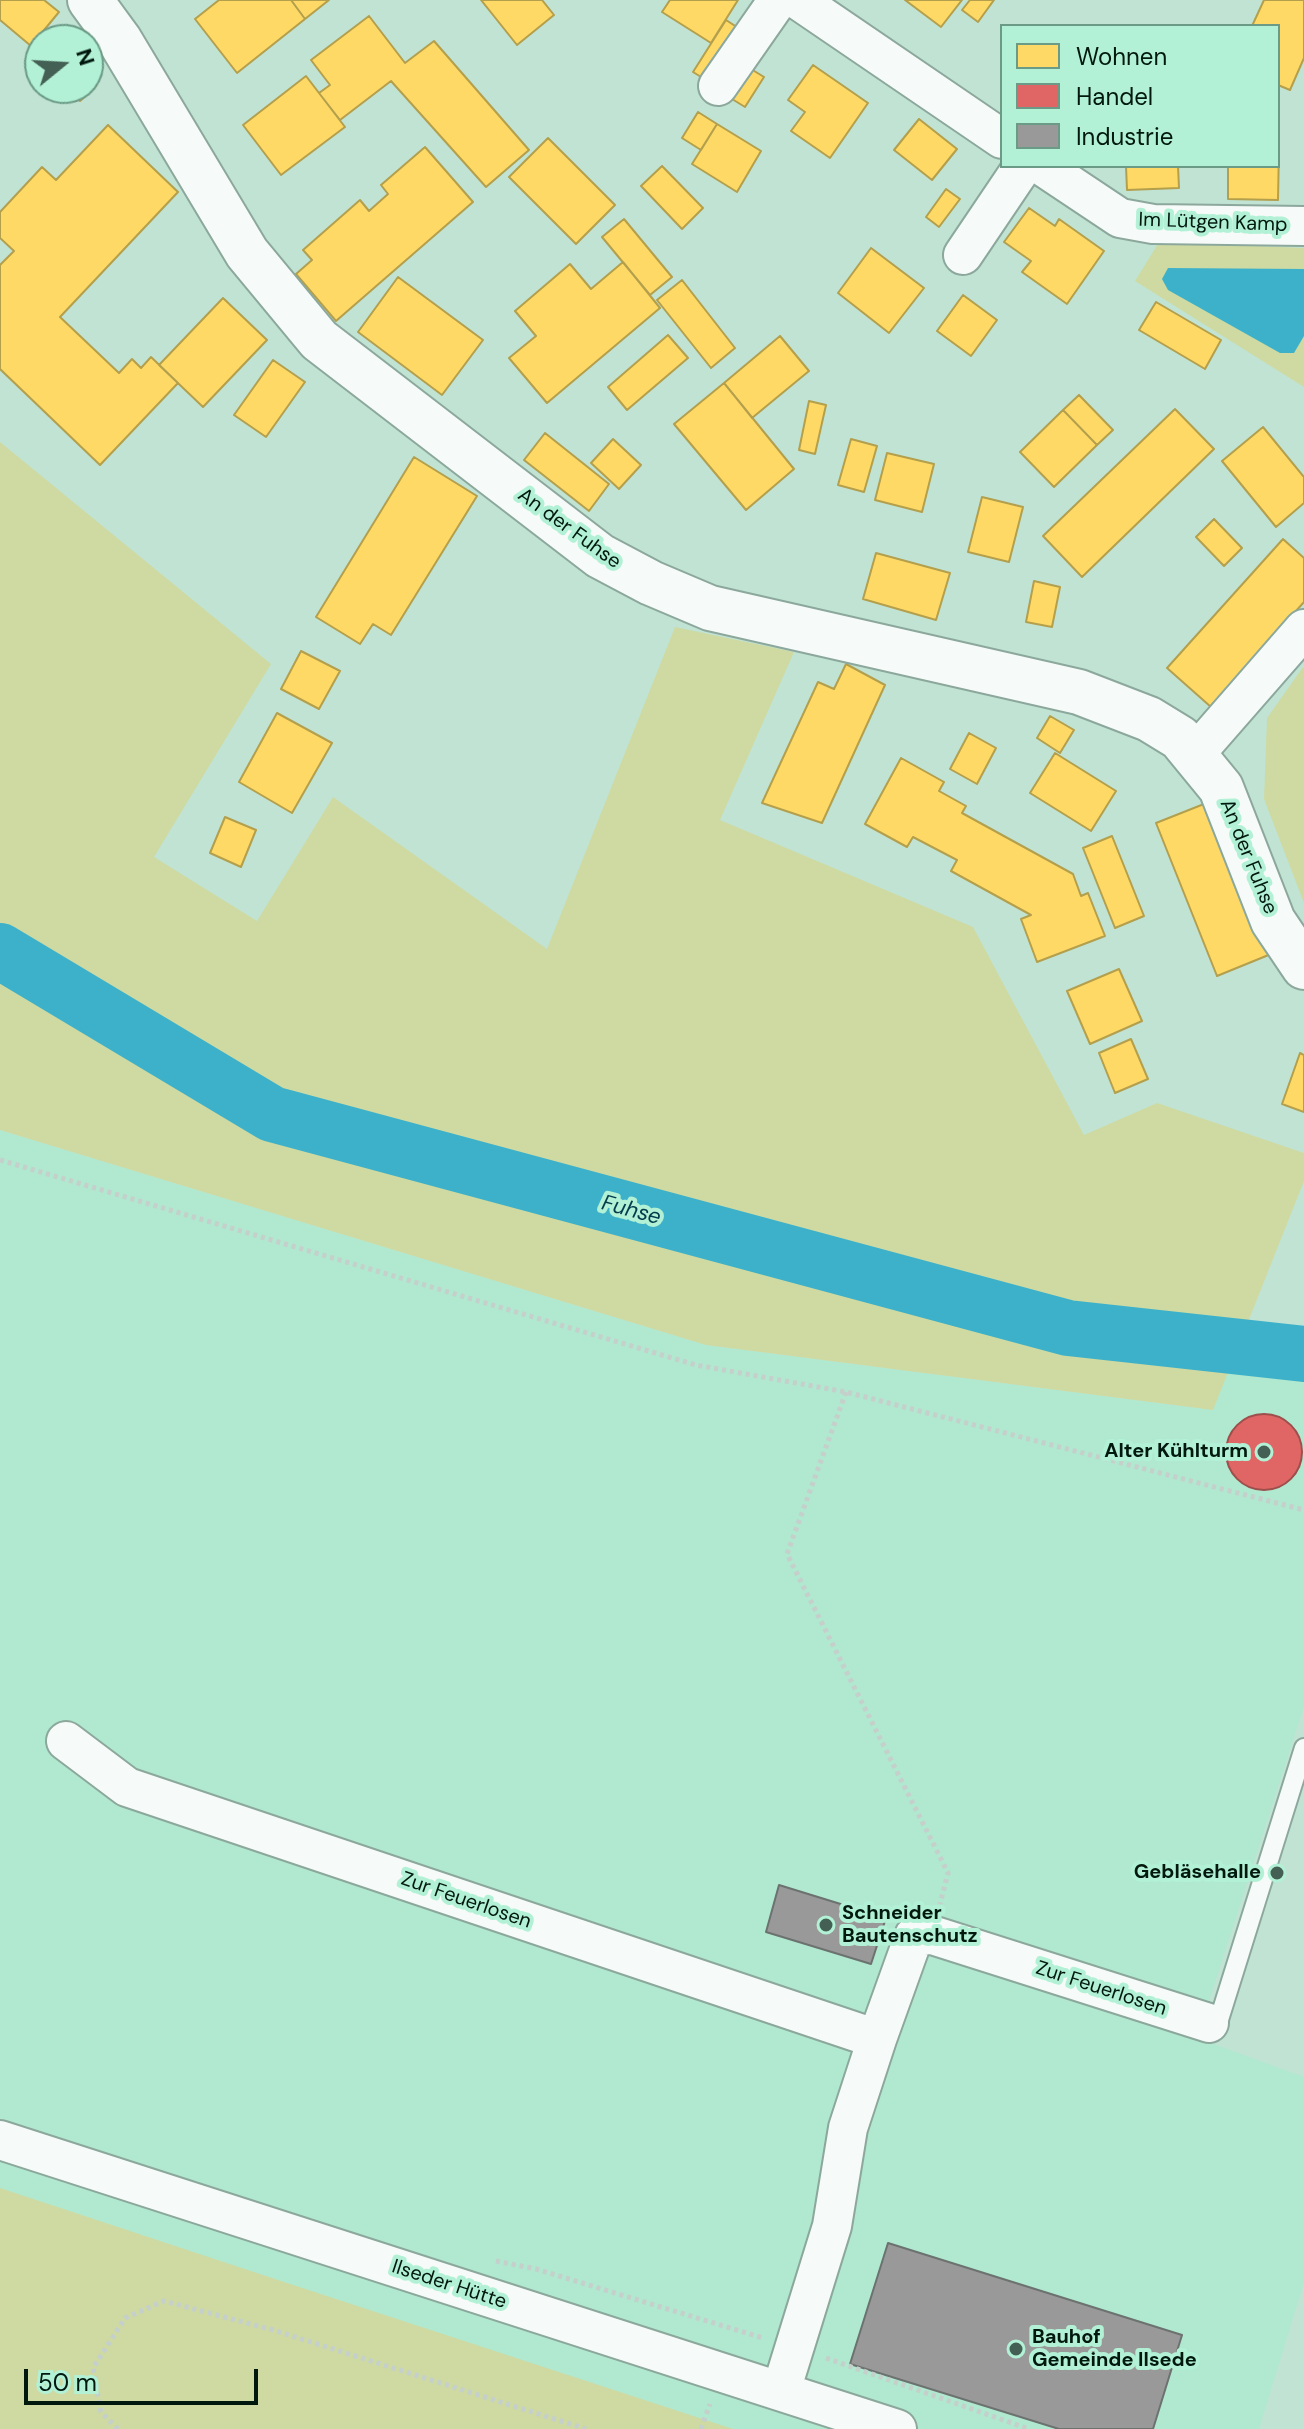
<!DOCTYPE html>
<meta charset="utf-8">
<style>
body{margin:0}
#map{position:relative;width:1304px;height:2429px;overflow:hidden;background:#c0e3d4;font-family:"DM Sans",sans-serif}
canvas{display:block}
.legend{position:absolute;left:1000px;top:24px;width:280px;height:144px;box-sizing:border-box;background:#b2f1d5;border:2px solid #6b9a86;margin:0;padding:10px 14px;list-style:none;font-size:24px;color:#01180f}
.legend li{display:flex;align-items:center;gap:16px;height:40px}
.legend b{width:40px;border:2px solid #6b9a86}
.north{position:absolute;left:24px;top:24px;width:80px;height:80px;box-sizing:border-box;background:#b2f1d5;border:2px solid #6b9a86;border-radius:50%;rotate:72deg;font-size:22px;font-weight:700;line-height:32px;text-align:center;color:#01180f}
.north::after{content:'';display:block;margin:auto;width:28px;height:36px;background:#445f54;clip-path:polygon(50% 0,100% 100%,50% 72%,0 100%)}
.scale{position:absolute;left:24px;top:2369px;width:234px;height:36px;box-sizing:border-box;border:4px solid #01180f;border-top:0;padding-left:10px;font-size:24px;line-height:28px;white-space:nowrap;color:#01180f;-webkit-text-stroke:6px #b2f1d5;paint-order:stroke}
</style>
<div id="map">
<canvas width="1304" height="2429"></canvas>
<ul class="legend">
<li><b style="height:22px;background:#ffd966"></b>Wohnen</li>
<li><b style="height:22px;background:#e06666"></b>Handel</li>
<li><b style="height:22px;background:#999"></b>Industrie</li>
</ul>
<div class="north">N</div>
<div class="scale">50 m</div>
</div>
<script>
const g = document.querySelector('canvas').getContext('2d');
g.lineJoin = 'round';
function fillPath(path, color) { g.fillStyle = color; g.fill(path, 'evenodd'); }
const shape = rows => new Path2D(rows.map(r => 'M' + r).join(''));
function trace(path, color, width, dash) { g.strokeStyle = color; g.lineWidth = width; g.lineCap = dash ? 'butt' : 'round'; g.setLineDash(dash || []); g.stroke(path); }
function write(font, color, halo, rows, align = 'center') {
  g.font = font + ' "DM Sans",sans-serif'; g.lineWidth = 8; g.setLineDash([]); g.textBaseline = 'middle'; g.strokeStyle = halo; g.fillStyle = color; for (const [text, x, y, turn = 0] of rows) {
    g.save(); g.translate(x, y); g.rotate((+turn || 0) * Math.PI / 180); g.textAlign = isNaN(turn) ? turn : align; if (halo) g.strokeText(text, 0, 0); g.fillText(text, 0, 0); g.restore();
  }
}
const built = shape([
 [0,1130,706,1345,1213,1410,1229,1363,1304,1371,1304,1706,1197,2038,1304,2077,1304,2282,1259,2429,0,2429]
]);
const green = shape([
 [1159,242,1304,248,1304,387,1135,281],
 [0,442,271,664,154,857,257,921,333,797,547,949,675,627,794,652,720,820,973,927,1084,1135,1157,1103,1304,1153,1304,1181,1213,1410,706,1345,0,1130],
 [1303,667,1304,669,1304,903,1264,799,1267,718],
 [0,2188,281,2281,733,2429,0,2429]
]);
const water = shape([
 [1168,268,1304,269,1304,336,1294,353,1280,353,1168,290,1162,279]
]);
const homes = shape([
 [0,0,44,0,59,12,31,46,0,20,0,0],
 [219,0,291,0,305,19,237,73,195,19,219,0],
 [291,0,329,0,305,19,291,0],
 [481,0,542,0,554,15,517,45,481,0],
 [670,0,738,0,711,43,662,12,670,0],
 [905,0,962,0,941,27,905,0],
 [970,0,994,0,978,22,962,10,970,0],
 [1264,0,1304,0,1304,58,1290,90,1278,85,1278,26,1252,26,1264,0],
 [369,16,405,63,434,41,529,150,486,187,391,81,340,120,319,93,330,85,311,60,369,16],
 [726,20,746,33,714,85,693,72,726,20],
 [813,65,868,103,830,158,791,131,805,112,788,100,813,65],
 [751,69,764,77,745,107,732,99,751,69],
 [306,76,345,127,281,175,243,125,306,76],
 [88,78,96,86,80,101,68,88,88,88,88,78],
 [698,112,717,124,701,150,682,138,698,112],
 [919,119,957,149,932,180,894,150,919,119],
 [717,124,761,151,737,192,692,164,717,124],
 [108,125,178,192,60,317,119,373,132,359,141,368,151,357,178,383,100,465,0,369,0,265,14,251,0,238,0,212,42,167,56,180,108,125],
 [548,138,615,205,576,244,509,177,548,138],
 [425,147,473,202,336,321,296,274,312,260,303,250,360,200,369,211,388,194,381,185,425,147],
 [1279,148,1278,200,1228,199,1228,166,1278,166,1279,148],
 [662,166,703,208,682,229,641,186,662,166],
 [1126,166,1178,166,1179,188,1127,190,1126,166],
 [946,189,960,199,939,227,926,217,946,189],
 [1029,208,1055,226,1059,219,1104,251,1067,304,1022,272,1031,261,1004,242,1029,208],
 [624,219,672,277,650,295,602,237,624,219],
 [871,248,924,288,889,333,838,293,871,248],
 [623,262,660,308,547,403,509,358,536,336,515,311,570,264,591,289,623,262],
 [398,277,483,340,442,395,358,332,398,277],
 [682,280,735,348,711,368,657,300,682,280],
 [963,295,997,320,971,356,937,331,963,295],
 [223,298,267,340,203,407,159,365,223,298],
 [1156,302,1221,340,1205,369,1139,330,1156,302],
 [668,335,688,358,627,410,608,387,668,335],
 [780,336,809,371,752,418,724,383,780,336],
 [273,360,305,382,266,437,234,415,273,360],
 [724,383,794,469,746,510,674,424,724,383],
 [1079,395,1113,430,1097,445,1063,410,1079,395],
 [809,401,826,405,815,454,799,450,809,401],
 [1175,409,1214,449,1082,577,1043,536,1175,409],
 [1063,410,1097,445,1054,487,1020,452,1063,410],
 [1263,427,1304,477,1304,503,1276,527,1222,461,1263,427],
 [545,433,609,484,589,511,524,460,545,433],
 [613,439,641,465,619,489,591,463,613,439],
 [851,439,877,446,864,492,838,485,851,439],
 [887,453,934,464,922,512,875,500,887,453],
 [414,457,477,496,391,635,373,624,360,644,316,617,414,457],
 [982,497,1023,507,1009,562,968,552,982,497],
 [1214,519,1242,548,1224,566,1196,537,1214,519],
 [1283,539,1304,558,1304,602,1211,707,1167,668,1283,539],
 [876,553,950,573,936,620,863,599,876,553],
 [1034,581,1060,587,1052,627,1026,622,1034,581],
 [301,651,340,671,319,709,281,689,301,651],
 [846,664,885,685,822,823,762,803,818,682,834,689,846,664],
 [277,713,332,743,292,813,239,782,277,713],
 [1050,716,1074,730,1060,753,1037,738,1050,716],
 [969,733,996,748,977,784,950,769,969,733],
 [1055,753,1116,791,1091,831,1030,793,1055,753],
 [901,758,944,782,939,791,966,806,962,813,1073,874,1081,896,1088,893,1105,936,1037,962,1021,919,1031,915,951,871,957,860,913,837,907,847,865,824,901,758],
 [1209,802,1271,954,1217,976,1156,823,1209,802],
 [225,817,256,830,241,867,210,853,225,817],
 [1112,836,1144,916,1115,928,1083,848,1112,836],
 [1119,969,1142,1021,1090,1044,1067,991,1119,969],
 [1131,1039,1148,1079,1115,1093,1099,1053,1131,1039],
 [1300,1053,1304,1055,1304,1112,1282,1104,1300,1053]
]);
const shops = shape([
 '1226 1452a38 38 0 1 1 76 0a38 38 0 1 1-76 0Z'
]);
const industry = shape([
 [779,1885,886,1918,871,1964,766,1932,779,1885],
 [888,2243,1182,2335,1153,2429,1059,2429,850,2364,888,2243]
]);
const river = shape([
 [0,951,272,1114,1068,1328,1304,1354]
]);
const path = shape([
 [0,1160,696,1365,846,1392,1304,1510],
 [846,1392,787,1554,948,1873,940,1904],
 [496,2261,536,2269,763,2338],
 [826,2358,1029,2429],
 [118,2429,101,2412,93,2368,125,2318,164,2301,273,2330,586,2429],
 [701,2429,710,2404]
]);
const service = shape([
 [1211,2024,1217,2026,1304,1748]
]);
const minor = shape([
 [798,0,1002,139],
 [718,86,778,0],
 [1042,166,1120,218,1153,224,1304,226],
 [963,255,1023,166],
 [1195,754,1304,629],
 [66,1741,127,1787,877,2039,848,2128,832,2226,781,2391],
 [877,2039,914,1936,932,1935,1209,2023],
 [0,2140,897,2429]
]);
const tertiary = shape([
 [90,0,120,41,247,253,319,340,600,556,651,583,710,608,1079,692,1149,719,1180,738,1221,788,1273,921,1304,967]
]);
const markers = [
 [1264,1452,8,"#445f54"],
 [1277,1873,8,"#445f54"],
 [826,1925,8,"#445f54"],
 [1016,2349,8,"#445f54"]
];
const streetNames = [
 ["Im Lütgen Kamp",1213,223,2],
 ["An der Fuhse",569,529,36],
 ["An der Fuhse",1248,857,68],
 ["Zur Feuerlosen",466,1901,19],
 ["Zur Feuerlosen",1101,1989,18],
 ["Ilseder Hütte",449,2285,18]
];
const poiNames = [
 ["Alter Kühlturm",1248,1452],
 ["Gebläsehalle",1261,1873],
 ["Schneider",842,1914,"left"],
 ["Bautenschutz",842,1937,"left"],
 ["Bauhof",1032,2338,"left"],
 ["Gemeinde Ilsede",1032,2361,"left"]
];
const waterNames = [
 ["Fuhse",631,1211,15]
];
fillPath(built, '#b1e8d0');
fillPath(green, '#cedaa2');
fillPath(water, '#3eb1ca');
fillPath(homes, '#ffd966');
trace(homes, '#b39f4c', 2);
fillPath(shops, '#e06666');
trace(shops, '#9d4f4c', 2);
fillPath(industry, '#999');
trace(industry, '#6b7270', 2);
trace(river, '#3eb1ca', 56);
trace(service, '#8ca89c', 22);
trace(minor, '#8ca89c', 42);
trace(tertiary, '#8ca89c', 48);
trace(path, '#c5cfcb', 5, [4, 4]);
trace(service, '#f6fbf9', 18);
trace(minor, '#f6fbf9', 38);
trace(tertiary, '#f6fbf9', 44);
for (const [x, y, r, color] of markers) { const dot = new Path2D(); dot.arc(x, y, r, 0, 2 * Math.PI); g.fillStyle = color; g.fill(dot); trace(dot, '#b2f1d5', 3); }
write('20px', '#01180f', '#b2f1d5', streetNames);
write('bold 20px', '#01180f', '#b2f1d5', poiNames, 'right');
write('italic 22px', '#043c4d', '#b2f1d5', waterNames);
</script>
